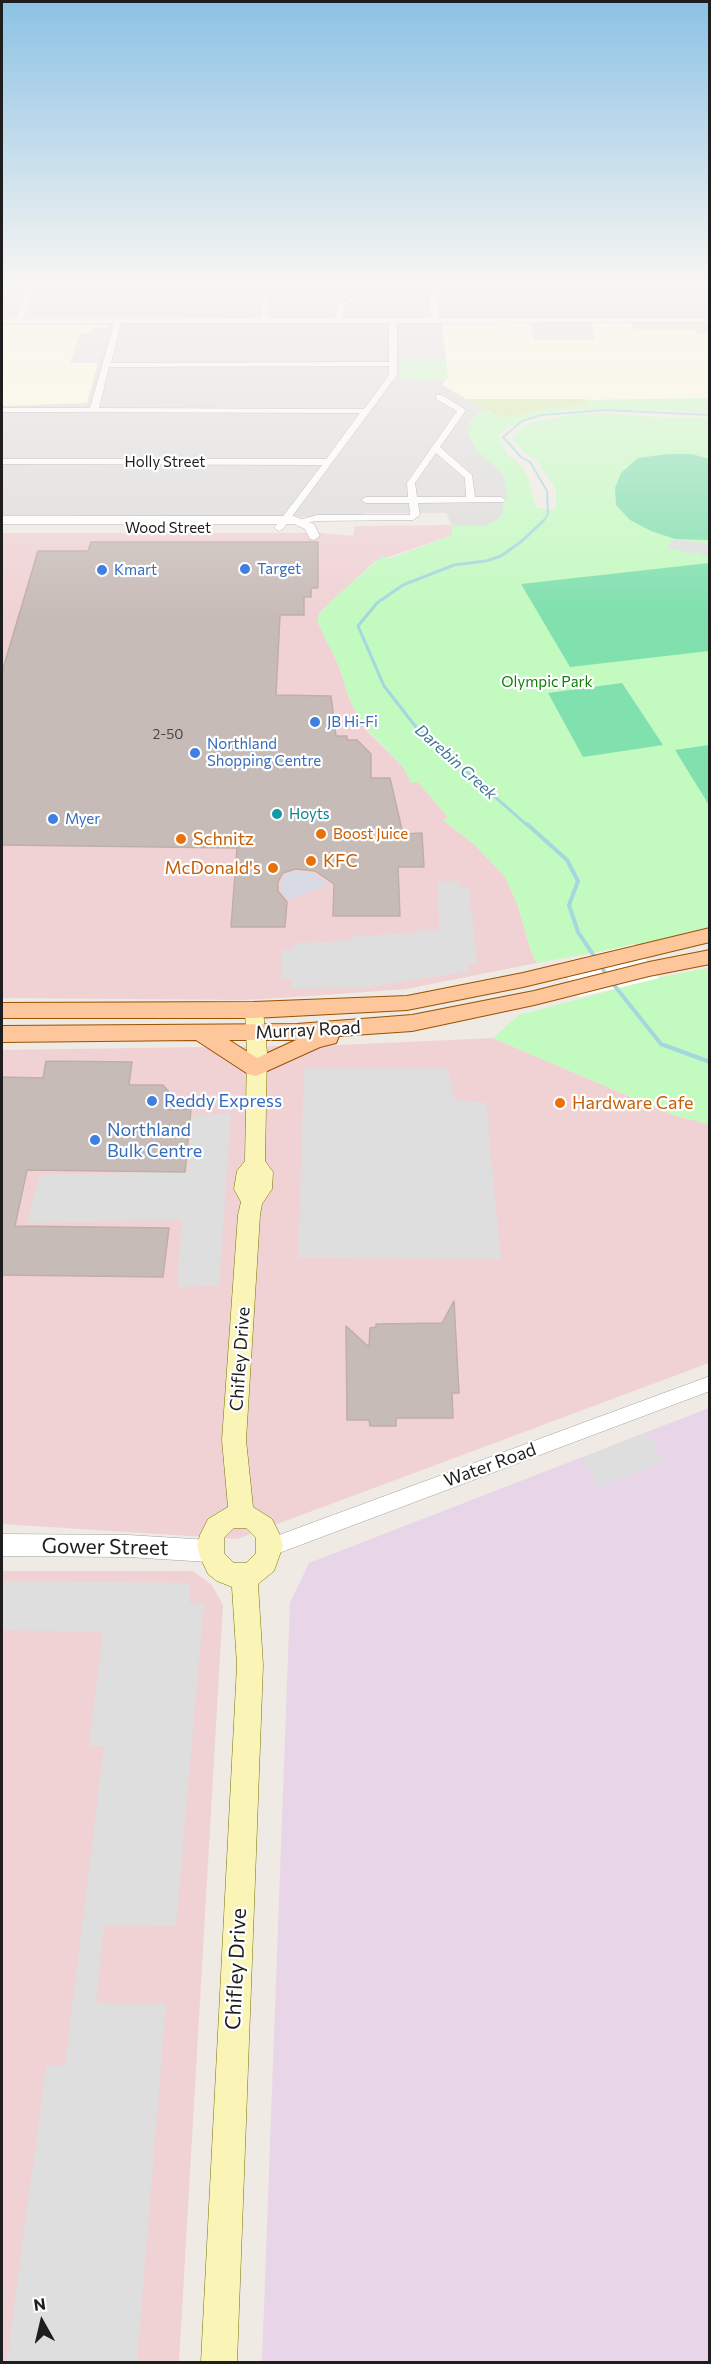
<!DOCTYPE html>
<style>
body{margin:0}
#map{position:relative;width:711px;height:2364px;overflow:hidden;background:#efeae4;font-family:Commissioner,sans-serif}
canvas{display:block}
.frame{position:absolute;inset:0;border:3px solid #1e1e1e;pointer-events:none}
.north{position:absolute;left:12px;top:2292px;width:60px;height:60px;-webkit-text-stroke:4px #fff;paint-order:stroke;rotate:352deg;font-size:16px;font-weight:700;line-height:24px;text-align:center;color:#1e1e1e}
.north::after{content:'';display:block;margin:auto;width:21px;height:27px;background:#1e1e1e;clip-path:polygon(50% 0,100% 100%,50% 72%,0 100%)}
</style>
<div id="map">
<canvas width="711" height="2364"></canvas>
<div class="frame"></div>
<div class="north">N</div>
</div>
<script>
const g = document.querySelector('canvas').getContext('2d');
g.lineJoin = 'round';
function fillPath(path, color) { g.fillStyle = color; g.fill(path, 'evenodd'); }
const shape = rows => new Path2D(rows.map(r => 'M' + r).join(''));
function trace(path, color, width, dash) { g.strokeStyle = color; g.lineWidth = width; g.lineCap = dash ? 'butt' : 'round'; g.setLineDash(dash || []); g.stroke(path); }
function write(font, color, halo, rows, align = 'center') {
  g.font = font + ' Commissioner,sans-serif'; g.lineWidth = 4.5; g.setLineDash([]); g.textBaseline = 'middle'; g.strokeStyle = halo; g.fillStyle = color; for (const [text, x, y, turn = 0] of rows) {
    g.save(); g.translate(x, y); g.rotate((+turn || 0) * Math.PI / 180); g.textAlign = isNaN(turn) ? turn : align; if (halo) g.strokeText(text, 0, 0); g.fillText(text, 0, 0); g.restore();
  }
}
const residential = shape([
 [2,286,710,286,709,317,2,317],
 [442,323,448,377,442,385,487,411,482,411,469,422,503,474,508,498,503,502,504,513,497,520,486,526,452,525,446,513,366,513,351,517,2,515,2,324]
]);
const commercial = shape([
 [452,525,453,535,374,562,321,611,318,616,318,623,338,664,349,698,365,729,418,782,448,817,443,820,475,845,505,877,517,903,532,954,537,963,406,989,311,996,246,1000,2,998,2,533,321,533,353,536,355,526],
 [493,1038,673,1115,709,1124,709,1363,237,1539,2,1524,2,1050,340,1045],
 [2,1571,193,1571,212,1585,223,1605,179,2362,2,2362]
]);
const industrial = shape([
 [709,1408,709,2362,262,2362,290,1603,309,1563]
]);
const education = shape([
 [442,323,709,323,709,398,678,400,467,399,442,385,448,377],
 [2,324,108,325,87,403,2,406]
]);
const grass = shape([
 [467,399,585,399,589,405,553,408,501,418]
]);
const park = shape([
 [400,362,446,362,448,377,446,380,401,380],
 [709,398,709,412,579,409,546,413,509,427,497,436,509,456,521,465,528,478,536,508,556,510,556,490,536,459,523,452,512,437,528,423,573,414,609,413,669,418,709,418,709,931,537,963,532,954,517,903,505,877,475,845,443,820,448,817,418,782,411,783,403,767,362,724,349,698,338,664,318,623,318,616,331,601,380,558,384,556,388,559,452,535,452,525,486,526,497,520,504,513,503,502,504,498,508,497,503,474,477,451,467,431,471,428,469,423,481,411,487,411,501,418,553,408,588,405,586,400],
 [709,968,709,1124,673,1115,493,1038,519,1015,662,977]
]);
const pitch = shape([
 [668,454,692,454,709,459,709,540,675,539,651,531,630,520,616,505,615,488,621,473,638,458],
 [709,563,709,651,570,667,521,584],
 [622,683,663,745,583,757,548,693],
 [709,745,710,745,709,805,675,750]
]);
const parking = shape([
 [531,323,591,323,595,340,534,340],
 [631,323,709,323,709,334,697,334,695,329,633,329],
 [92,328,107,328,98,363,70,363,80,333,91,333],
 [675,539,709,544,709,556,703,556,698,551,697,554,666,548],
 [438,881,460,881,460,888,469,888,477,963,466,964,470,971,363,988,291,989,291,980,281,979,282,950,293,950,293,943,335,942,335,939,354,939,354,936,418,933,418,930,439,929],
 [304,1068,448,1068,454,1099,486,1103,501,1259,298,1258],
 [231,1113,219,1286,177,1287,182,1220,28,1223,39,1175,188,1171,193,1116],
 [647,1433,664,1462,598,1488,582,1458],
 [2,1581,190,1583,189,1603,204,1603,176,1926,104,1925,96,2003,166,2004,137,2362,7,2362,46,2065,65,2065,104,1746,89,1746,103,1632,2,1630]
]);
const plaza = shape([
 [295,871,313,873,328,885,289,900,282,891,281,882,285,874]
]);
const pier = shape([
 [635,944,659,978,579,997,559,963]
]);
const streamFar2 = shape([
 [542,523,548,514,547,491,530,462,521,457,503,437,522,421,542,415,604,410,710,415]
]);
const streamFar1 = shape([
 [528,826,416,727,384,686,358,626,377,603,403,585,454,565,486,561,501,556,522,541,543,521]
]);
const stream = shape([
 [527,824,567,860,578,881,569,905,578,932,610,980,661,1044,710,1062]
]);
const building = shape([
 [91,542,318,542,318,588,311,588,311,597,304,597,304,615,280,615,276,695,331,696,336,736,347,736,347,740,357,740,371,754,371,778,390,778,403,834,422,833,424,867,398,867,400,916,333,916,334,884,315,871,295,869,283,873,278,882,278,891,287,902,285,927,231,927,237,848,2,845,2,672,38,551,88,551,91,542],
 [46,1061,132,1062,129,1085,163,1085,169,1092,168,1110,191,1109,185,1172,27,1170,15,1226,169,1228,163,1277,2,1275,2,1077,43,1078,46,1061],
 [454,1301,459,1393,452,1393,453,1418,396,1418,396,1426,370,1426,369,1420,347,1420,346,1326,369,1347,370,1328,376,1327,376,1324,442,1323,454,1301]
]);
const minor = shape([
 [28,286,36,286,24,319,260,318,262,300,266,298,270,300,268,318,335,318,339,303,355,296,359,298,345,306,342,318,431,318,428,286,436,286,439,318,710,318,710,322,397,323,397,375,282,530,279,531,274,528,322,465,2,464,2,459,326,459,360,413,2,412,2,408,90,408,114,323,2,323,2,319,16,319,28,286],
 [121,323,389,323,389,362,111,363,121,323],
 [389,366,389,375,364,409,99,408,109,367,389,366],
 [547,286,555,286,555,287,551,289,547,286],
 [436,395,442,395,466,410,440,447,472,475,475,497,501,497,506,500,504,502,418,503,420,515,413,520,317,521,299,524,299,520,317,515,410,515,409,503,366,503,361,500,366,497,408,497,407,483,457,411,436,399,436,395],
 [436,453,465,478,466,497,417,497,415,483,436,453],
 [710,1376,710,1391,271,1556,265,1553,262,1547,265,1541,271,1538,710,1376]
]);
const tertiary = shape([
 [2,516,294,516,314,524,320,536,314,540,310,539,305,529,294,524,2,524,2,516],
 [2,1534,128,1535,209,1540,217,1543,221,1551,217,1559,209,1562,128,1557,2,1556,2,1534]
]);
const secondary = shape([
 [254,1003,261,1005,263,1010,267,1053,265,1161,273,1172,272,1189,262,1204,260,1215,246,1440,253,1507,272,1519,280,1535,283,1546,274,1571,258,1584,263,1665,237,2362,201,2362,237,1665,232,1587,217,1581,208,1574,200,1557,197,1546,200,1535,208,1519,228,1507,222,1440,238,1215,241,1202,234,1189,237,1171,245,1161,247,1053,245,1010,247,1005,254,1003],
 [234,1528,246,1528,256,1538,256,1553,246,1563,234,1563,224,1553,224,1538,234,1528]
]);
const primary = shape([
 [710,928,710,942,523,987,407,1010,254,1018,2,1018,2,1003,254,1002,407,996,523,973,710,928],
 [710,950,710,964,649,976,534,1005,412,1031,339,1036,336,1043,320,1047,256,1076,248,1074,196,1040,2,1042,2,1026,297,1024,412,1015,534,991,649,962,710,950],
 [229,1040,296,1040,257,1058,229,1040]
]);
const markers = [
 [245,569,6,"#3f7fe0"],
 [102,570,6,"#3f7fe0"],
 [315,722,6,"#3f7fe0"],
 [195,753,6,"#3f7fe0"],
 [277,814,6,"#0f9aa8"],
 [53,819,6,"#3f7fe0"],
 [321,834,6,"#e8710a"],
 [181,839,6,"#e8710a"],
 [311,861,6,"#e8710a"],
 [273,868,6,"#e8710a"],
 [152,1101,6,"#3f7fe0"],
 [560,1103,6,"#e8710a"],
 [95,1140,6,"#3f7fe0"]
];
const farNumbernames = [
 ["2-50",168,734]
];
const farStreetnames = [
 ["Holly Street",165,462],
 ["Wood Street",168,528]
];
const farShopnames = [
 ["Target",257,569],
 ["Kmart",114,570],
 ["JB Hi-Fi",327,722],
 ["Northland",207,744],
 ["Shopping Centre",207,761],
 ["Myer",65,819]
];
const farParknames = [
 ["Olympic Park",547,682]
];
const farCulturenames = [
 ["Hoyts",289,814]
];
const farFoodnames = [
 ["Boost Juice",333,834]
];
const farWaternames = [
 ["Darebin Creek",456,762,42]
];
const foodNames = [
 ["Schnitz",193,839],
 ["KFC",323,861],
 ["McDonald's",261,868,"right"],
 ["Hardware Cafe",572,1103]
];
const streetNames = [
 ["Murray Road",308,1030,-3],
 ["Chifley Drive",240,1359,-86],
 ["Water Road",490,1465,-20]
];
const shopNames = [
 ["Reddy Express",164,1101],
 ["Northland",107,1130],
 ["Bulk Centre",107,1151]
];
const nearStreetnames = [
 ["Gower Street",105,1547,1],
 ["Chifley Drive",236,1969,-87]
];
fillPath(residential, '#dcdbdb');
fillPath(commercial, '#f0d2d5');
fillPath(industrial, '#e8d5e7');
fillPath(education, '#fffbdd');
fillPath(grass, '#d1eaa9');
fillPath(park, '#c3fac0');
fillPath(pitch, '#80e0ae');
fillPath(parking, '#dedede');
fillPath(plaza, '#d8dae5');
fillPath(pier, '#fff');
trace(streamFar2, '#a3d8de', 2);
trace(streamFar1, '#a3d8de', 3);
trace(stream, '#a3d8de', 4);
fillPath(building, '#c7bbb7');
trace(building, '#c1aea6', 1.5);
trace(minor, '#a2a2a2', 1);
trace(tertiary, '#a2a2a2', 1);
trace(secondary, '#777403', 1);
trace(primary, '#985200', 2);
fillPath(minor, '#fff');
fillPath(tertiary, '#fff');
fillPath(secondary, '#faf5b6');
fillPath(primary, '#fdc69b');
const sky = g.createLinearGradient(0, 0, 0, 617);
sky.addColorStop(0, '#8cc2e4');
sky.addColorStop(0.46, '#f8f6f3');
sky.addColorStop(1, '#f8f6f300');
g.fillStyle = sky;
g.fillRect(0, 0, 711, 617);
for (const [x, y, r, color] of markers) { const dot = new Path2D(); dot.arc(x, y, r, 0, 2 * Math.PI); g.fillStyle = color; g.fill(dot); trace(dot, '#fff', 2); }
write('14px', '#484544', null, farNumbernames);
write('15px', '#1e1e1e', '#fff', farStreetnames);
write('15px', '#366cbe', '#fff', farShopnames, 'left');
write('15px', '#0f7e0a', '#fff', farParknames);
write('15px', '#0d838f', '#fff', farCulturenames, 'left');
write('15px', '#c56008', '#fff', farFoodnames, 'left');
write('italic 16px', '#417797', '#fff', farWaternames);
write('18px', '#c56008', '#fff', foodNames, 'left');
write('18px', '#1e1e1e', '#fff', streetNames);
write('18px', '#366cbe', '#fff', shopNames, 'left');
write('21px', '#1e1e1e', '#fff', nearStreetnames);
</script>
